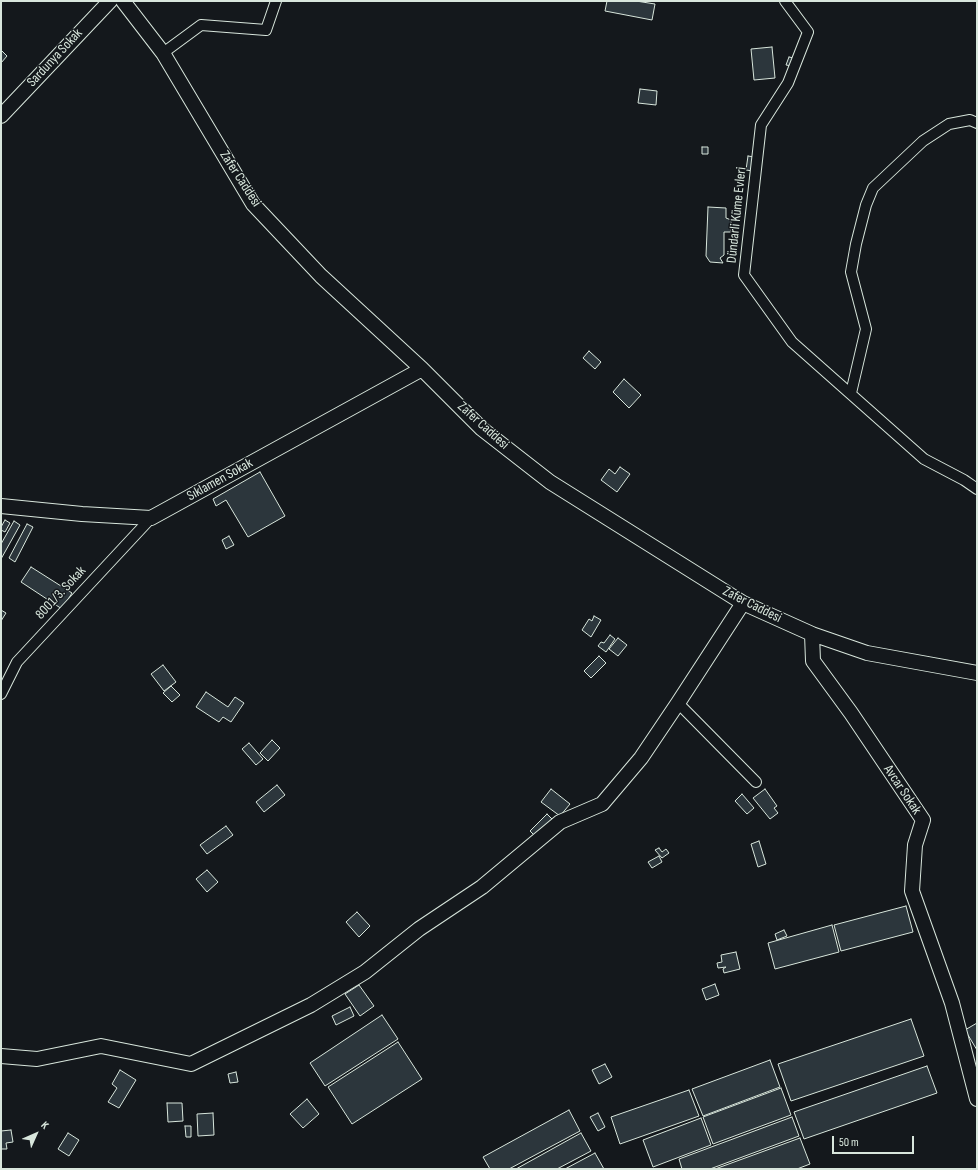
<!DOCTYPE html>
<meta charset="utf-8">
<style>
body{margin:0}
#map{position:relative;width:978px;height:1170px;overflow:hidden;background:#14181c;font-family:"Sofia Sans Condensed",sans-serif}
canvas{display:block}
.frame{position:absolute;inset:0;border:2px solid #d8e6dc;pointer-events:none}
.north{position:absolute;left:16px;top:1114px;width:40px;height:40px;-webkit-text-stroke:3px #14181c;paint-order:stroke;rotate:45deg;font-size:11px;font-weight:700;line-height:16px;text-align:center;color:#d8e6dc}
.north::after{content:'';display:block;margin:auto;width:14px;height:18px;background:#d8e6dc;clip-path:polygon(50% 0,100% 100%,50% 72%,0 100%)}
.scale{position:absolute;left:832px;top:1136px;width:82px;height:18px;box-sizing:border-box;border:2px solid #d8e6dc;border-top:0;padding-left:5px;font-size:12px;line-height:14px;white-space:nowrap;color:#d8e6dc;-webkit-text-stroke:3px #14181c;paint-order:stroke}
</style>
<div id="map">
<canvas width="978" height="1170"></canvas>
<div class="frame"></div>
<div class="north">K</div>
<div class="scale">50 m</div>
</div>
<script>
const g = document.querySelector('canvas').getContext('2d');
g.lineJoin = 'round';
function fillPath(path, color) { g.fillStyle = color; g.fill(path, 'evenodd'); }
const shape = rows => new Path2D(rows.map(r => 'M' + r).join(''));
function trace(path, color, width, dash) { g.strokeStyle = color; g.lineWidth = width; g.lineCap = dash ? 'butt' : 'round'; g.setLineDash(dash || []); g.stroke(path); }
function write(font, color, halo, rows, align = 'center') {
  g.font = font + ' "Sofia Sans Condensed",sans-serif'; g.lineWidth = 3; g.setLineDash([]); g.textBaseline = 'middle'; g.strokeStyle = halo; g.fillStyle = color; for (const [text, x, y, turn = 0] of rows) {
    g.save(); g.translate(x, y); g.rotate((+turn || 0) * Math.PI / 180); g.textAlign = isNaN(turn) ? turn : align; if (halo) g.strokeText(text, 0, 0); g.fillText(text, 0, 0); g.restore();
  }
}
const building = shape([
 [607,1,636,1,655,4,652,20,605,11,607,1],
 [772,47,775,78,754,80,751,49,772,47],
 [1,50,7,56,1,63,1,50],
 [789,57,794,58,792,66,786,65,789,57],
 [640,89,657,91,656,105,638,103,640,89],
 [702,147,708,147,708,154,702,154,702,147],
 [748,156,754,157,753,171,746,170,748,156],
 [708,207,726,208,726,218,731,220,731,232,724,232,724,255,720,258,723,263,710,262,706,256,708,207],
 [589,351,601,362,595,369,583,358,589,351],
 [624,379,641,395,629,408,613,392,624,379],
 [620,467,630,474,617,492,601,480,609,469,615,474,620,467],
 [260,472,285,516,248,537,226,500,216,506,213,499,260,472],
 [5,520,10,523,5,532,1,530,1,527,5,520],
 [14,521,20,525,1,559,1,544,14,521],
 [27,524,33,527,15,562,9,558,27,524],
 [229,536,234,545,226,549,222,540,229,536],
 [31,567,72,593,62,609,21,582,31,567],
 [1,610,6,613,1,621,1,610],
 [594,616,601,620,591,637,582,630,589,619,592,621,594,616],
 [610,635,615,639,606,652,598,646,601,642,604,643,610,635],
 [618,638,627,645,618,656,609,649,618,638],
 [599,656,606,663,591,678,584,671,599,656],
 [163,665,176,682,164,691,151,674,163,665],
 [171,686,180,695,172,702,163,693,171,686],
 [206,692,228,707,235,697,244,703,231,722,223,717,219,722,196,707,206,692],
 [272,740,280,748,268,761,260,753,272,740],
 [249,743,263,759,256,765,242,749,249,743],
 [277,785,285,795,264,812,256,802,277,785],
 [551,789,570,804,560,816,541,802,551,789],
 [765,789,777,806,774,808,778,813,770,819,753,798,765,789],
 [742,794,754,808,747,814,735,801,742,794],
 [547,814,552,819,535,836,530,831,547,814],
 [226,826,233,835,207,854,200,845,226,826],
 [759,841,766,864,758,867,751,844,759,841],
 [659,848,662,852,666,849,669,853,662,858,655,850,659,848],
 [659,856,662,862,652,868,648,862,659,856],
 [207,870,218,882,207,892,196,879,207,870],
 [906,906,913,932,841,951,834,925,906,906],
 [357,912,370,926,359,937,346,922,357,912],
 [832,925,839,952,775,969,768,943,832,925],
 [784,930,787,936,777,940,775,934,784,930],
 [736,952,740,969,724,973,723,969,726,967,718,968,717,963,722,962,721,955,736,952],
 [715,984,719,995,706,1000,702,989,715,984],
 [359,985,374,1006,360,1016,345,994,359,985],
 [350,1007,354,1016,336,1025,332,1016,350,1007],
 [382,1015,398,1039,325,1086,310,1063,382,1015],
 [911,1019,924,1056,791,1101,778,1064,911,1019],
 [977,1023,977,1050,965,1030,977,1023],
 [398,1042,422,1079,352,1124,328,1087,398,1042],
 [770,1060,780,1087,703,1116,692,1089,770,1060],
 [605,1064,612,1077,599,1084,592,1070,605,1064],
 [927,1066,937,1093,804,1139,794,1112,927,1066],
 [120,1070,136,1080,119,1108,108,1102,117,1088,112,1084,120,1070],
 [236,1072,238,1082,230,1083,228,1074,236,1072],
 [781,1088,791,1115,713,1144,703,1117,781,1088],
 [689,1090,699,1116,620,1144,611,1117,689,1090],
 [307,1099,319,1114,303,1128,290,1114,307,1099],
 [167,1103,182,1103,183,1121,168,1122,167,1103],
 [569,1110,580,1131,509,1169,490,1169,483,1157,569,1110],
 [213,1113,214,1135,198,1136,197,1114,213,1113],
 [598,1113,605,1127,598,1131,590,1117,598,1113],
 [792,1117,799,1136,710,1169,682,1169,679,1159,792,1117],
 [701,1118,711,1145,653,1167,643,1140,701,1118],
 [185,1126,191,1126,191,1137,186,1137,185,1126],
 [11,1130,13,1142,6,1143,7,1149,1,1149,1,1131,11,1130],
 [68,1133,79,1140,69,1156,58,1149,68,1133],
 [581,1133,591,1151,557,1169,516,1169,581,1133],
 [800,1138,810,1164,797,1169,715,1169,800,1138],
 [595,1153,604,1169,565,1169,595,1153]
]);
const street = shape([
 [785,1,808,32,788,83,761,125,744,275,792,342,924,459,964,480,977,489],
 [163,53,201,25,266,30,276,1],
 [851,393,866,329,851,272,856,244,866,205,873,188,923,141,949,124,970,120,977,123],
 [1,694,17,662,151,518],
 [678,703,756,782]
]);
const secondary = shape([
 [123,1,163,53,253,204,321,276,422,369,482,429,550,482,743,603,812,634,867,653,977,673],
 [1,116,110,1],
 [1,506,82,514,151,518,422,369],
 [812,634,813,661,851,713,923,820,915,845,912,891,952,1003,977,1099],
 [1,1056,37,1059,101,1046,191,1064,311,1005,365,972,419,929,482,887,560,822,602,804,641,758,678,703,743,603]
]);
const streetNames = [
 ["Sardunya Sokak",55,58,-47],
 ["Zafer Caddesi",240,179,57],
 ["Dündarli Küme Evleri",737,215,-84],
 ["Zafer Caddesi",483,426,42],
 ["Sıklamen Sokak",220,480,-29],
 ["8001/3. Sokak",61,593,-47],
 ["Zafer Caddesi",752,605,27],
 ["Avcar Sokak",902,790,56]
];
fillPath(building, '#2c363c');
trace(building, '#d8e6dc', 1);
trace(street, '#d8e6dc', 12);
trace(secondary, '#d8e6dc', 16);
trace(street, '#14181c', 10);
trace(secondary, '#14181c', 14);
write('14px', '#d8e6dc', '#14181c', streetNames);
</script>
